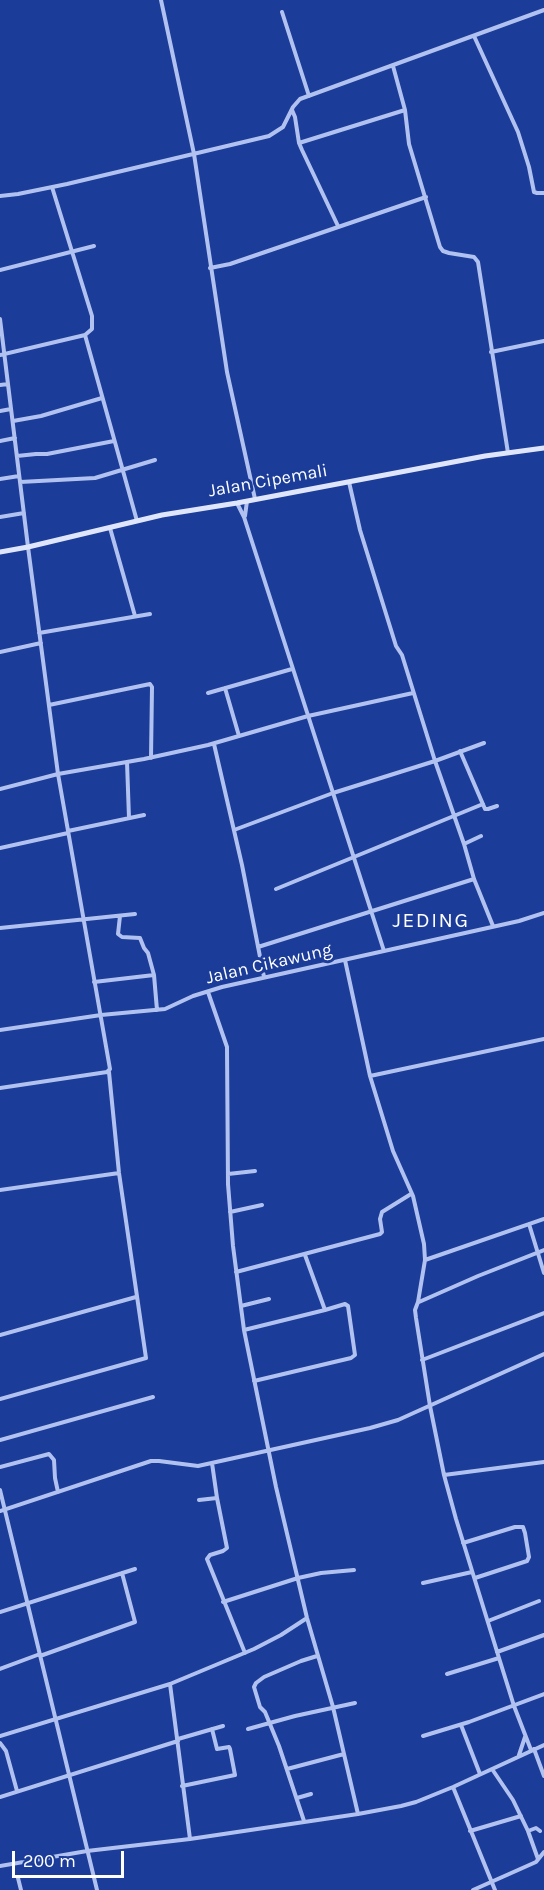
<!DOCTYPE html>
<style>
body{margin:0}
#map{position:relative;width:544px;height:1890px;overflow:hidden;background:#1b3c99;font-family:Karla,sans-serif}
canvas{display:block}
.scale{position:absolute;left:12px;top:1851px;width:112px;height:27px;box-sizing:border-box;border:3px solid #fff;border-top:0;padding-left:8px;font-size:18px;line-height:21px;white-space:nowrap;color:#fff;-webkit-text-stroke:4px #1b3c99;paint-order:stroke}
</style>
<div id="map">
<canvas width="544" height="1890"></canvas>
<div class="scale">200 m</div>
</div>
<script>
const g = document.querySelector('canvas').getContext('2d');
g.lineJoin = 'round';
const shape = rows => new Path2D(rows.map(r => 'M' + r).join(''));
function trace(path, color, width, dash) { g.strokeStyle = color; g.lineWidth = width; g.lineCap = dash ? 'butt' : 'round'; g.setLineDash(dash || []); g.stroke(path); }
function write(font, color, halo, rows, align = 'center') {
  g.font = font + ' Karla,sans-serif'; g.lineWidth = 6; g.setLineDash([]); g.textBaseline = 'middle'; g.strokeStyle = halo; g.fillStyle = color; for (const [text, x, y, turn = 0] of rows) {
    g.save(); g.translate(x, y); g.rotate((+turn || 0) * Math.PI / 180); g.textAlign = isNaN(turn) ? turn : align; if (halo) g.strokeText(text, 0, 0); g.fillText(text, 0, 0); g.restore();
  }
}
const minor = shape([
 [161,0,194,154,227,372,255,499],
 [282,12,309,96],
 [474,36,518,132,529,167,534,192,537,193,544,193],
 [393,66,405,110,409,144,440,247,443,251,449,253,474,257,478,262,508,453],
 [292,110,295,117,299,143,302,150,338,226],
 [299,143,405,110],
 [0,196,18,194,67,184,269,136,283,127,293,107,300,99,544,10],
 [210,268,230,264,426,197],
 [0,270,94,246],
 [0,319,28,547,58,774,110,1069,107,1072,0,1088],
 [85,335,137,521],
 [491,352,544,341],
 [0,355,85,335,92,329,92,316,52,187],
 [0,385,8,384],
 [0,411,11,409],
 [13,421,41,416,102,398],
 [0,441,15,438],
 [17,456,36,454,47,454,114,441],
 [0,479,19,476],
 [20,482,95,478,155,460],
 [349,482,360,530,396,646,402,655,435,761,464,844,474,879,493,926],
 [237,503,244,517,384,951],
 [245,516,247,501],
 [0,517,24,513],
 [110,528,135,616],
 [39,633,150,614],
 [0,652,41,643],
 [225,688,239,736],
 [208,693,292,669],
 [49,705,150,684,152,687,151,758],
 [214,744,242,865,264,977],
 [460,751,485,809,488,809,497,806],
 [127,762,129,818],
 [0,789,58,774,144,759,208,745,308,716,413,693],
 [234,830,333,793,435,761,484,743],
 [68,831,144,815],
 [464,844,481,836],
 [0,848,68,833],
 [276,889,483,804],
 [120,916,118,934,122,937,140,938,144,948,148,953,154,975,157,1010],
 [0,928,135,914],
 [258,947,474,879],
 [345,960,370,1076,393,1151,413,1196,424,1244,425,1260,418,1302,415,1310,416,1318,430,1406,444,1475,456,1519,499,1658,514,1706,531,1750],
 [94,982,154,975],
 [208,992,227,1047,228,1184,233,1246,244,1330,276,1487,307,1618,333,1707,358,1814],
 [0,1030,101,1015,165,1009,193,996,222,987,519,921,544,913],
 [370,1076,544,1039],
 [228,1174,255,1171],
 [0,1190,119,1173],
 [230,1212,262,1205],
 [529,1224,544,1273],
 [425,1260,544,1219],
 [236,1272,380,1234,382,1232,380,1219,382,1212,411,1194],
 [419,1302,478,1276,544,1250],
 [241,1306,269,1299],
 [244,1330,325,1310,305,1255],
 [0,1335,136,1297],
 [422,1360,544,1313],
 [254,1381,351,1358,355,1355,348,1306,345,1304,325,1310],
 [0,1399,146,1358,119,1173,109,1072],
 [0,1440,153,1397],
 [0,1467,49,1454,54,1460,55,1478,58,1492],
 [444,1475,544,1462],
 [0,1490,97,1890],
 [217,1498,227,1548,223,1551,210,1555,207,1559,245,1653],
 [199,1500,217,1498,212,1463],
 [0,1511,151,1461,159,1461,198,1466,370,1428,398,1420,544,1354],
 [463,1543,515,1527,523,1527,525,1533,529,1557,527,1561,475,1578],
 [423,1583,472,1572],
 [223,1602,298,1578,321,1573,354,1570],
 [0,1612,135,1569],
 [488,1621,539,1601],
 [497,1652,544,1635],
 [40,1656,135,1622,122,1573],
 [0,1669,40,1654],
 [447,1674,499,1658],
 [170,1684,190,1839],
 [461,1725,480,1774],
 [248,1729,295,1716,355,1703],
 [0,1736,170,1684,254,1649,281,1635,307,1618],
 [423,1736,469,1722,544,1694],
 [178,1739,223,1726],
 [0,1743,6,1751,17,1791],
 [534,1749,544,1776],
 [519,1755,525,1737],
 [287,1769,344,1754],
 [492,1769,513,1800,528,1831,536,1828,540,1831],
 [182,1786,235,1775,230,1749,229,1747,217,1749,212,1729],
 [453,1787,495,1890],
 [0,1797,178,1741],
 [297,1798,311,1794],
 [304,1821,279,1746,265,1712,260,1707,254,1687,256,1683,264,1677,301,1661,317,1656],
 [470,1831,521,1816],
 [528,1831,538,1859],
 [0,1866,87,1851,190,1839,358,1814,401,1806,416,1802,453,1787,544,1745],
 [18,1878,21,1890],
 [473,1890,536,1862,544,1852]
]);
const secondary = shape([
 [0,552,28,547,162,515,237,503,485,456,544,448]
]);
const streetNames = [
 ["Jalan Cipemali",268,481,-10],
 ["Jalan Cikawung",269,964,-13]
];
const quarterNames = [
 ["JEDING",431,921]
];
trace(minor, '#b1c2f0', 4);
trace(secondary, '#dfe6fb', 5);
write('18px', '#fff', '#1b3c99', streetNames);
g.letterSpacing = '1.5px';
write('21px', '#fff', '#1b3c99', quarterNames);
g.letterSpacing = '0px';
</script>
